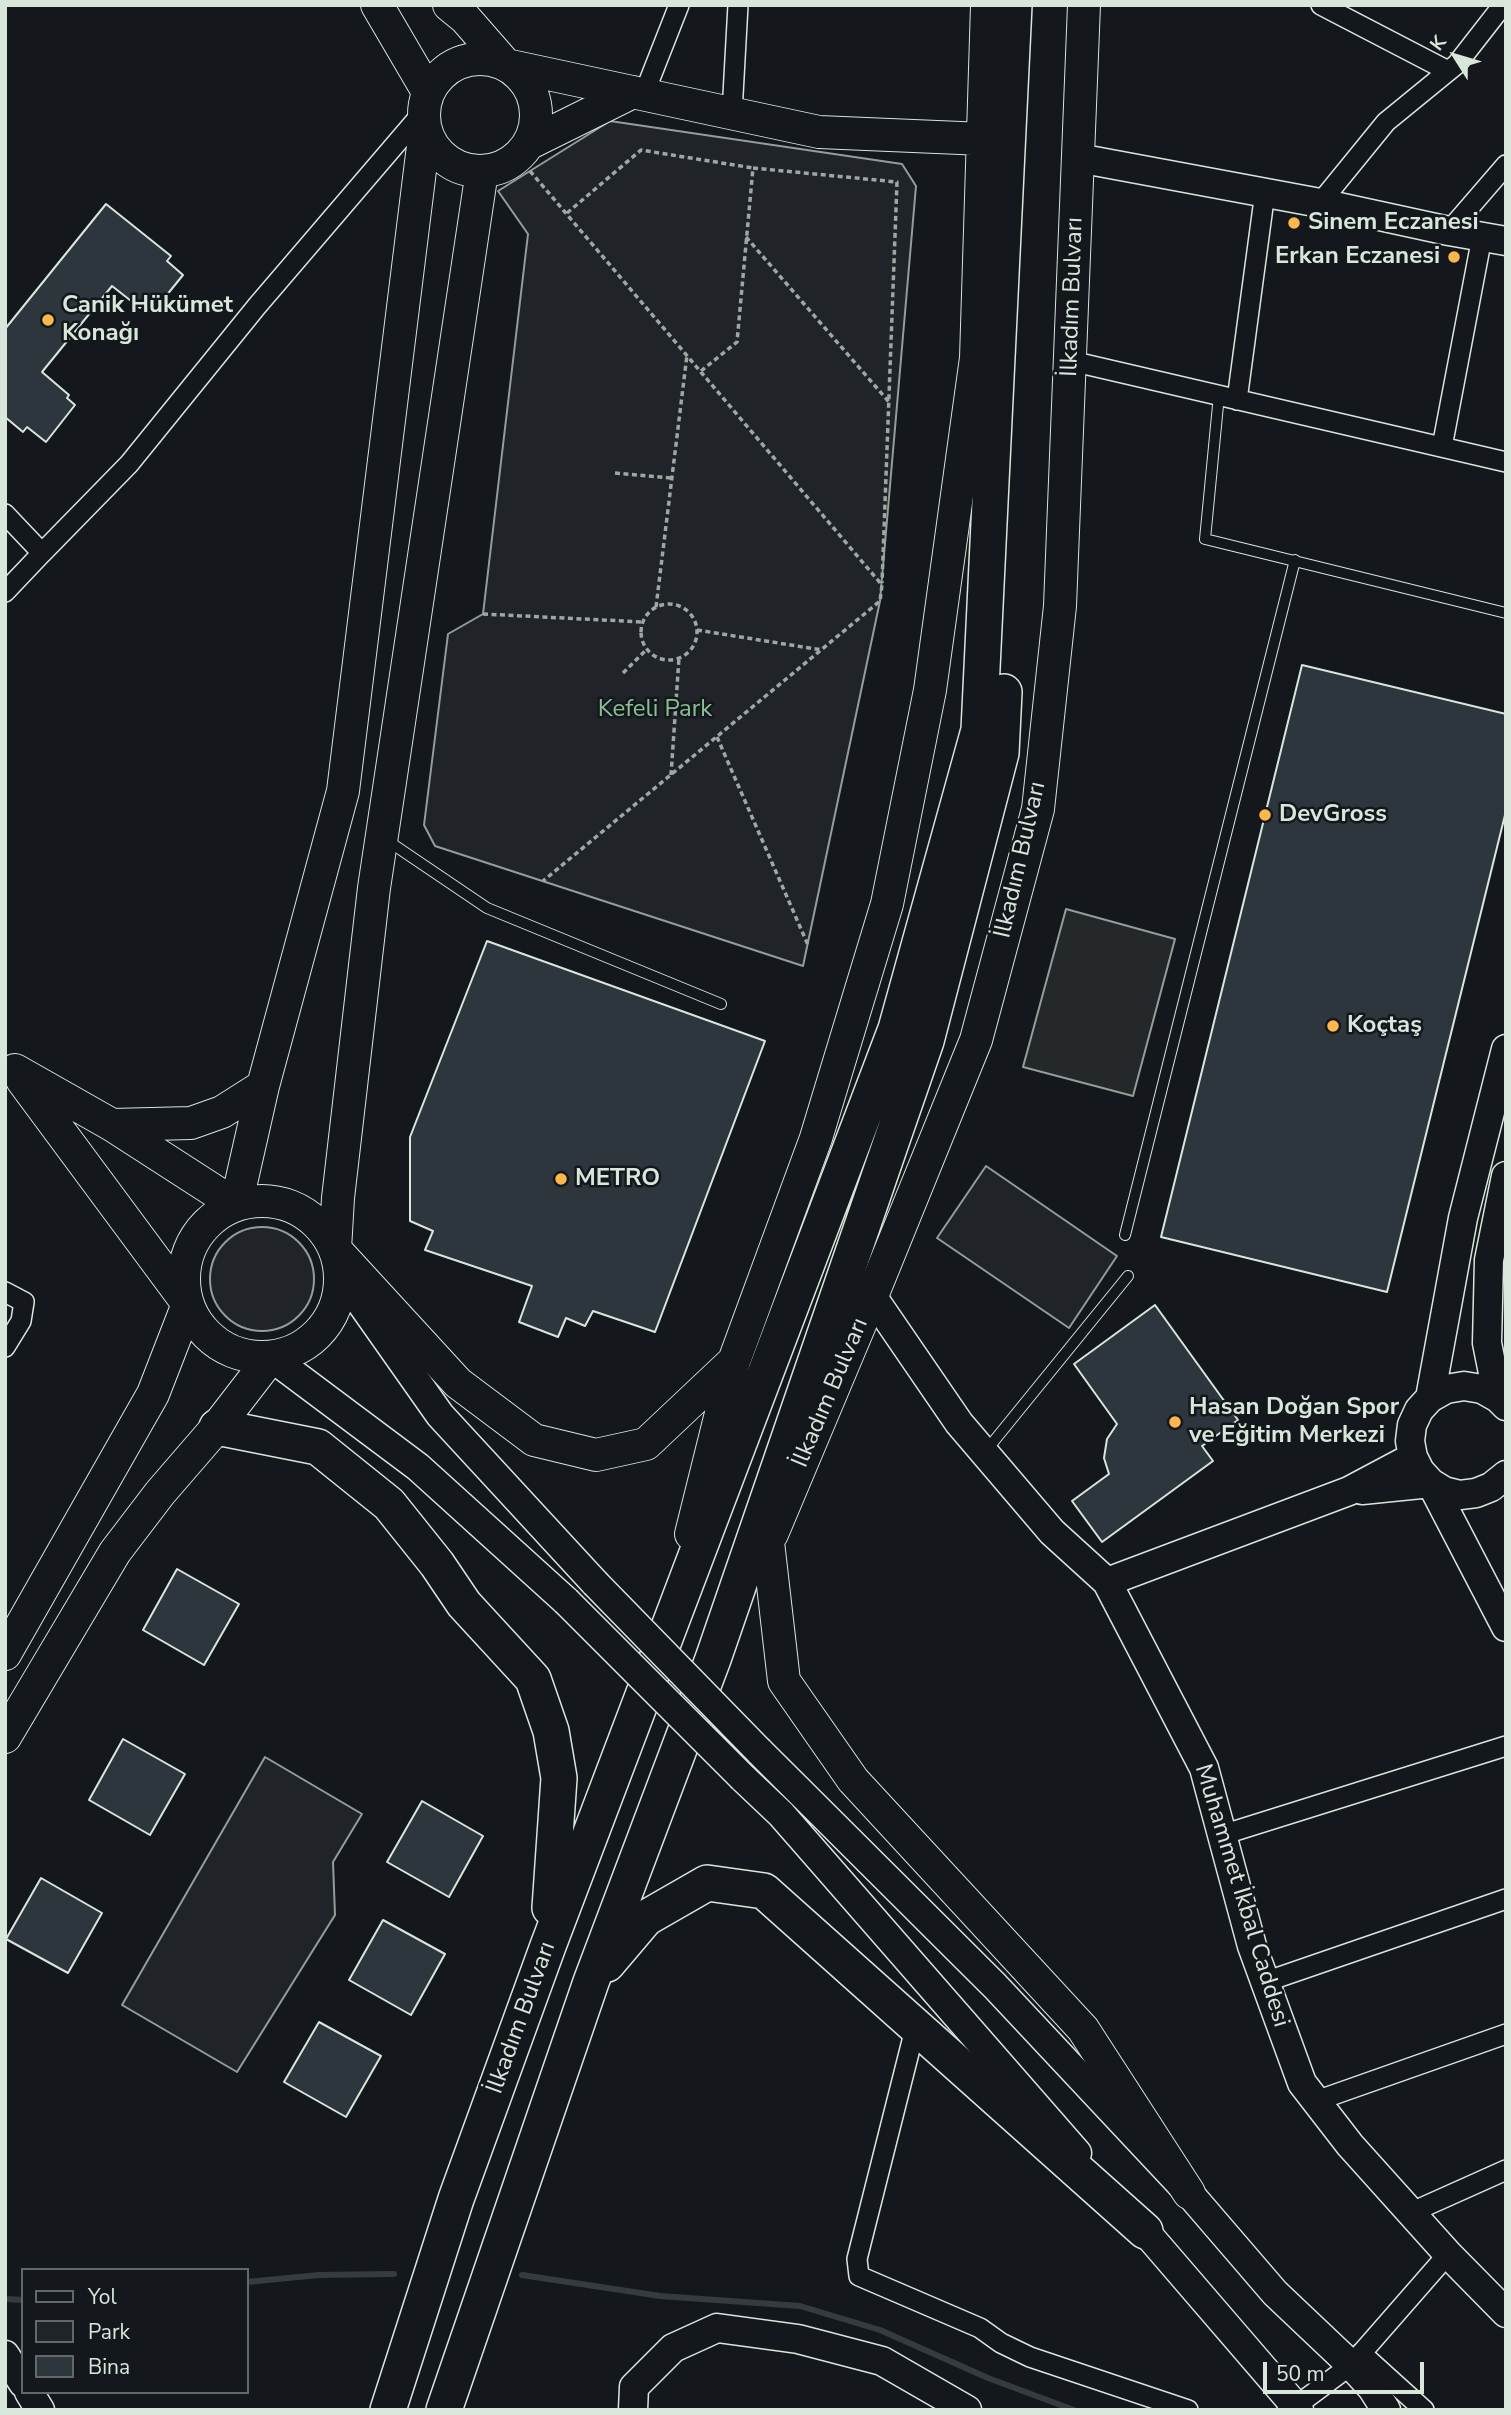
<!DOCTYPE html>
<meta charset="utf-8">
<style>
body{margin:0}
#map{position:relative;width:1511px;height:2415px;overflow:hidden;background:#14181c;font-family:"Nunito Sans",sans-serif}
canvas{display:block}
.frame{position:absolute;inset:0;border:7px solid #d8e6dc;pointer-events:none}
.legend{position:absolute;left:21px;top:2268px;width:228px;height:126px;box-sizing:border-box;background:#14181c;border:2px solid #626a69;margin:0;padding:9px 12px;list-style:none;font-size:21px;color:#d8e6dc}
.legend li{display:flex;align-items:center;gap:14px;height:35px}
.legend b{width:35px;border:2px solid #626a69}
.north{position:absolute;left:1420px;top:21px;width:70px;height:70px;-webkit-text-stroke:5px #14181c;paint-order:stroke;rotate:307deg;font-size:19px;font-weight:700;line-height:28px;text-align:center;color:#d8e6dc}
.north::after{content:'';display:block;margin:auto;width:24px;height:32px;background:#d8e6dc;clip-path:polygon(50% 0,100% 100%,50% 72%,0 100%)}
.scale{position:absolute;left:1263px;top:2362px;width:161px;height:32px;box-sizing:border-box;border:4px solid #d8e6dc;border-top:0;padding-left:9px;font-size:21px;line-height:24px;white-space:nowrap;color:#d8e6dc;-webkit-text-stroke:5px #14181c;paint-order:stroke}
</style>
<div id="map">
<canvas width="1511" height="2415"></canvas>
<div class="frame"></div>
<ul class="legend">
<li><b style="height:9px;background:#14181c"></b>Yol</li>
<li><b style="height:19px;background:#202428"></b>Park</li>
<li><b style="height:19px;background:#2c363c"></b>Bina</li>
</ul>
<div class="north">K</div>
<div class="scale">50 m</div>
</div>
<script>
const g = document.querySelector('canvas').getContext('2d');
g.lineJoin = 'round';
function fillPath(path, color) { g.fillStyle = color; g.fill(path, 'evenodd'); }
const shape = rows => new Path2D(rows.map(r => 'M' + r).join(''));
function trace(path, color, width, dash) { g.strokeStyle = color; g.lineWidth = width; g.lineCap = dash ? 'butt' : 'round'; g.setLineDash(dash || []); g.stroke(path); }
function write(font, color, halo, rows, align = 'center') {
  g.font = font + ' "Nunito Sans",sans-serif'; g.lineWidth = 5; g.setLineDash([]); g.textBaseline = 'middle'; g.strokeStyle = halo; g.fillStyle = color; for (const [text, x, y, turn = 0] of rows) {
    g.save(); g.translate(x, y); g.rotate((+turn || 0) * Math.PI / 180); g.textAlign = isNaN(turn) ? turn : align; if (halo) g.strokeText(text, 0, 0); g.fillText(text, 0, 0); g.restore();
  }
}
const green = shape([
 [610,121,902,164,916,186,880,601,803,966,435,846,424,825,448,634,483,614,528,234,498,191,610,121],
 [986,1166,1117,1256,1069,1328,937,1238,986,1166],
 '210 1279a52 52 0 1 1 104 0a52 52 0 1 1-104 0Z',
 [265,1757,362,1814,333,1862,335,1915,237,2072,122,2005,265,1757]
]);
const parking = shape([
 [1066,909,1175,939,1133,1096,1023,1067,1066,909]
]);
const stream = shape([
 [522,2275,660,2296,800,2306,880,2330,988,2378,1074,2410],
 [247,2282,319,2275,394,2274],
 [5,2299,23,2300]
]);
const building = shape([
 [106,204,171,256,167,261,183,275,153,312,143,304,140,308,112,286,42,372,69,395,67,398,75,405,46,442,27,427,23,432,5,417,5,329,106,204],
 [1302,665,1506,714,1506,811,1387,1292,1161,1237,1302,665],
 [487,941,765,1041,655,1332,593,1311,585,1326,566,1318,558,1337,519,1322,532,1286,425,1250,433,1231,410,1221,410,1137,487,941],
 [1155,1305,1238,1420,1202,1446,1213,1461,1102,1542,1072,1501,1109,1474,1104,1458,1107,1439,1117,1424,1074,1364,1155,1305],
 [177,1569,239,1604,204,1665,143,1630,177,1569],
 [123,1739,185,1774,150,1835,89,1800,123,1739],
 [422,1801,483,1836,449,1897,387,1862,422,1801],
 [41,1878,102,1913,68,1973,6,1939,41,1878],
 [383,1920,445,1954,411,2015,349,1980,383,1920],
 [319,2022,381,2056,346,2117,284,2082,319,2022]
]);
const path = shape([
 [530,171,882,585,880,601,543,881],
 [567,213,641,150,753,168],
 [746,237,889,402],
 [701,371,737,342,753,168,897,182,882,583],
 [615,473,672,478],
 '641 632a28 28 0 1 1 56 0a28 28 0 1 1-56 0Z',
 [656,607,687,355],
 [483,614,643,622],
 [697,630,822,650],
 [623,673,647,649],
 [717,737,808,945],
 [671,775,679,658]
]);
const lane = shape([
 [1219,395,1205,539,1506,613],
 [385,839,487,908,721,1004],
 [1125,1235,1295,560],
 [985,1452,1128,1276]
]);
const street = shape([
 [1321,5,1448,71],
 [644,94,679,5],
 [732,113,738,5],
 [1320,203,1386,122,1457,64,1503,5],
 [1449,231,1506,165],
 [1071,361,1506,462],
 [1237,400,1265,192],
 [1442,447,1482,237],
 [5,514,42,553,129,464,257,306,424,111],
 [5,592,42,553],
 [5,1292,24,1302,21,1321,5,1347],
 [1222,1835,1506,1746],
 [1265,1982,1506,1899],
 [916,2025,857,2259,859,2276,980,2328,1001,2343,1030,2357,1188,2410],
 [1316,2101,1506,2034],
 [1410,2213,1506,2170],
 [1361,2353,1424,2410],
 [1287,2410,1296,2406,1351,2365,1448,2254]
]);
const secondary = shape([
 [1078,158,1320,203,1449,231,1506,241],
 [340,1260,359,1300,440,1415,595,1583],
 [872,1296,959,1423,1052,1532,1107,1582,1204,1768,1252,1946,1302,2083,1350,2145,1448,2254,1506,2313],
 [271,1357,418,1467,566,1601],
 [1430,1398,1463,1218,1506,1049],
 [1498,1398,1487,1343,1489,1260,1506,1176],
 [1506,1406,1498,1398,1482,1389,1464,1386,1446,1389,1430,1398,1419,1410,1412,1425,1410,1441,1413,1457,1420,1471,1431,1483,1444,1491,1460,1495,1476,1493,1491,1487,1506,1475],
 [1362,1490,1431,1483,1506,1627],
 [1107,1582,1349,1491,1413,1457],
 [759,1751,995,1986,1189,2193,1275,2293,1351,2365,1372,2388,1386,2410],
 [743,1778,781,1814,1077,2153],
 [1132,2216,1299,2410],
 [5,2355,23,2383],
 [29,2392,40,2410],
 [633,2410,634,2387,673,2348,717,2328,798,2339,882,2361,967,2410]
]);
const primary = shape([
 [377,5,428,92],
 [449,5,465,18,506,65,819,132,984,139],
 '424 115a56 56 0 1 1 112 0a56 56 0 1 1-112 0Z',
 [528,144,633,92],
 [482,171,374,888,338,1198,335,1249,458,1383,534,1440,596,1455,646,1444,734,1361],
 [15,1070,112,1125,236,1205,263,1086,343,791,425,130],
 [112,1125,191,1123,222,1112,263,1086],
 '184 1279a78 78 0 1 1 156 0a78 78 0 1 1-156 0Z',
 [691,1534,734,1361,816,1138,887,904,930,690,976,358,987,5],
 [772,1534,872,1296,976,1040,1038,809,1060,606,1084,5],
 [768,1542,784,1681,853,1780,1083,2029,1189,2193],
 [5,1654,153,1394,188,1304,22,1080],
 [5,1737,115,1552,160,1493,217,1427,271,1357]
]);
const highway = shape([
 [217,1427,318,1447,389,1504,437,1564,464,1604,533,1679,551,1731,559,1778,550,1908],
 [607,1964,646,1918,707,1883,764,1891,1145,2231],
 [388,2410,456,2199,548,1946,896,1029,979,730,1014,5],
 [444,2410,591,1982,713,1659,926,1041,1001,753,1004,692]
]);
const secondaryBridge = shape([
 [595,1583,759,1751],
 [566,1601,743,1778]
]);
const markers = [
 [1294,223,7,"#ffb74d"],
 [1454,257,7,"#ffb74d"],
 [48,320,7,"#ffb74d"],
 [1265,815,7,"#ffb74d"],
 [1333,1026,7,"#ffb74d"],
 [561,1179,7,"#ffb74d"],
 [1175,1422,7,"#ffb74d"]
];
const poiNames = [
 ["Sinem Eczanesi",1308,223],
 ["Erkan Eczanesi",1440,257,"right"],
 ["Canik Hükümet",62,306],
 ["Konağı",62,334],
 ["DevGross",1279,815],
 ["Koçtaş",1347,1026],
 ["METRO",575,1179],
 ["Hasan Doğan Spor",1189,1408],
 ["ve Eğitim Merkezi",1189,1436]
];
const streetNames = [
 ["İlkadım Bulvarı",1073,297,-88],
 ["İlkadım Bulvarı",1021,860,-77],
 ["İlkadım Bulvarı",831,1393,-67],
 ["Muhammet İkbal Caddesi",1241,1896,73],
 ["İlkadım Bulvarı",522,2018,-70]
];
const parkNames = [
 ["Kefeli Park",655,710]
];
fillPath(green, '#202428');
trace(green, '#939e99', 2);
fillPath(parking, '#24282b');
trace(parking, '#939e99', 2);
trace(stream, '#363b3e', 6);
fillPath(building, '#2c363c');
trace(building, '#d8e6dc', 2);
trace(lane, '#d8e6dc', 12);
trace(street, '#d8e6dc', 22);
trace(secondary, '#d8e6dc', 31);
trace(primary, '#d8e6dc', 34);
trace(highway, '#d8e6dc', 38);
trace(path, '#9da8a2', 3.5, [5, 3.5]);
trace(lane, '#14181c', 10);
trace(street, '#14181c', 19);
trace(secondary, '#14181c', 28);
trace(primary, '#14181c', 32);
trace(highway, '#14181c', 35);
trace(secondaryBridge, '#d8e6dc', 31, []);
trace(secondaryBridge, '#14181c', 28);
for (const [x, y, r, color] of markers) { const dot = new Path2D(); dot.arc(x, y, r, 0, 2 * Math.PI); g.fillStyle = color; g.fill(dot); trace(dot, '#14181c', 2.5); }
write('bold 24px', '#d8e6dc', '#14181c', poiNames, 'left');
write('24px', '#d8e6dc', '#14181c', streetNames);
write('24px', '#8ac095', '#14181c', parkNames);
</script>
